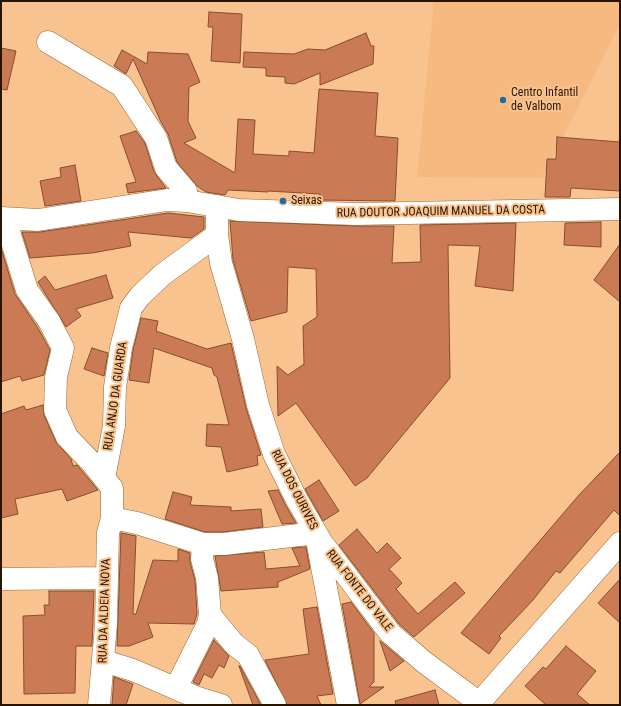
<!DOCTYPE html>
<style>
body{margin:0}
#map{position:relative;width:621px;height:706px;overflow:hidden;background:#f9c38f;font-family:"Roboto Condensed",sans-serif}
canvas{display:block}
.frame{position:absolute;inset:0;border:2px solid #281501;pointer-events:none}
</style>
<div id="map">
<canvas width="621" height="706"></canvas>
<div class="frame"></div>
</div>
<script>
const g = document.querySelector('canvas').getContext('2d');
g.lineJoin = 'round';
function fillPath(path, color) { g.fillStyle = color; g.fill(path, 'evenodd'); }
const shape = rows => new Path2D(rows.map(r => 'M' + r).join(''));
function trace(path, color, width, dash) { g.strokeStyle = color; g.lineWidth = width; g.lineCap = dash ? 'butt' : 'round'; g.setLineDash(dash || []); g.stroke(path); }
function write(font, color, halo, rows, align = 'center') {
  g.font = font + ' "Roboto Condensed",sans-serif'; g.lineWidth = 4; g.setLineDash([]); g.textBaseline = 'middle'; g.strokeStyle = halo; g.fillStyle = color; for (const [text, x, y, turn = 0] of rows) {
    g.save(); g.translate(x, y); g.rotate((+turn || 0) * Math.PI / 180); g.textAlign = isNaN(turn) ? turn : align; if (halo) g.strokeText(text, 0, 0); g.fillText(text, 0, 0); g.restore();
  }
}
const built = shape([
 [434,1,620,1,620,24,542,178,417,177]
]);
const building = shape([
 [209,12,242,14,240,63,211,61,213,27,208,27,209,12],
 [366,33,371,46,374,46,373,64,320,85,320,73,294,84,285,83,285,77,266,76,266,68,243,67,244,52,294,54,308,49,325,50,366,33],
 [1,48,16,51,7,90,1,89,1,48],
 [122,50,147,64,148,52,188,54,200,82,189,87,188,121,196,138,184,143,235,173,238,119,255,120,253,154,289,156,289,151,314,153,319,89,378,93,375,136,398,138,395,201,319,200,320,194,268,191,268,192,228,190,225,195,206,192,197,186,177,162,168,134,161,122,133,59,126,74,114,66,122,50],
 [136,131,145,143,154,172,166,188,128,193,126,184,136,182,120,136,136,131],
 [557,137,620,142,620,191,571,188,570,197,545,197,547,159,556,159,557,137],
 [75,165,81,201,45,206,40,181,61,177,60,168,75,165],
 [168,213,204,217,204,229,191,238,128,232,131,246,92,253,30,258,22,232,40,232,168,213],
 [230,221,355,226,394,226,392,263,421,262,420,225,516,223,513,291,475,286,480,246,448,245,450,378,367,478,355,486,296,403,278,416,277,366,288,375,304,364,303,326,317,317,316,269,288,267,287,312,251,321,233,260,230,221],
 [601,222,601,247,564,245,565,223,601,222],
 [620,244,620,302,594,280,620,244],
 [1,248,15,294,38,328,50,350,44,375,22,381,20,376,1,382,1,248],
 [106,275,113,298,76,309,81,316,66,327,38,282,45,276,55,290,106,275],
 [141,318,158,321,156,331,207,349,231,343,246,408,261,455,257,456,258,465,227,472,221,447,206,446,207,424,229,425,217,377,214,375,212,368,154,348,149,383,129,380,133,350,141,318],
 [92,348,108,353,104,376,84,369,92,348],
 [43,405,44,415,56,442,71,459,73,466,77,465,98,490,67,501,62,489,15,499,18,514,1,518,1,414,24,406,26,410,43,405],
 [620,452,620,516,614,510,560,573,556,571,533,600,499,636,501,638,489,654,461,633,579,495,620,452],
 [319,480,339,511,323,521,305,489,319,480],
 [278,490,286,506,296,523,282,524,268,491,278,490],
 [173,492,192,497,190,505,231,507,231,511,261,509,263,527,223,532,205,532,165,519,173,492],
 [357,529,377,553,387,543,401,558,389,569,402,583,396,589,418,614,455,582,465,593,414,637,399,624,339,545,357,529],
 [121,533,136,536,133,614,136,614,153,560,178,561,178,549,190,553,190,562,195,580,197,614,194,624,148,623,153,637,129,646,117,646,121,533],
 [306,547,310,569,278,582,278,587,221,591,215,556,264,552,266,569,300,566,292,548,306,547],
 [620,579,620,623,598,603,620,579],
 [49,591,94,591,92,646,76,646,75,693,24,694,23,616,45,615,44,605,49,605,49,591],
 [351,602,374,633,374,682,369,687,384,687,360,704,342,604,351,602],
 [317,607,333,694,317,696,321,705,287,705,265,660,309,654,303,609,317,607],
 [214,640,229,656,224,668,219,665,212,678,204,674,199,685,193,682,214,640],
 [380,641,404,661,390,671,380,641],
 [566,646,596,671,577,694,590,705,546,705,525,686,543,667,546,669,566,646],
 [239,666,240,666,261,705,253,705,239,666],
 [114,677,133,684,126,705,112,705,114,677],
 [435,690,439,705,396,705,395,701,435,690]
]);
const minor = shape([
 [48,42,122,86,156,138,166,168,186,191,187,201],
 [217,206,217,235,221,263,243,339,258,405,274,454,297,500,322,543,390,633,424,662,482,705],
 [1,218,38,220,167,200,187,201,239,210,355,214,620,209],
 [5,219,27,290,49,321,63,348,56,377,55,410,67,437,92,463,112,488,112,518,108,533,106,625,99,705],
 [104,478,114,426,115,387,121,348,131,308,140,296,162,275,217,235],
 [112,518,137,523,203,544,224,544,316,533],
 [317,540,348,705],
 [1,579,106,578],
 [210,615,234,644,248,655,275,705],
 [104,661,133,670,198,698,221,705],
 [176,688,208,624,210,615,207,578,202,559,203,544],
 [479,703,620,543]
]);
const markers = [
 [503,100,4,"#246b9f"],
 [283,201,4,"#246b9f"]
];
const poiNames = [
 ["Centro Infantil",511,93],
 ["de Valbom",511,107],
 ["Seixas",291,201]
];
const streetNames = [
 ["RUA DOUTOR JOAQUIM MANUEL DA COSTA",441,212,-1],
 ["RUA ANJO DA GUARDA",116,396,-82],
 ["RUA DOS OURIVES",294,490,63],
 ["RUA FONTE DO VALE",359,591,52],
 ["RUA DA ALDEIA NOVA",105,611,-88]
];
fillPath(built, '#f6ba80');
fillPath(building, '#ca7b56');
trace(building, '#884c30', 1);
trace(minor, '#996835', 23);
trace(minor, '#fff', 22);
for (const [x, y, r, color] of markers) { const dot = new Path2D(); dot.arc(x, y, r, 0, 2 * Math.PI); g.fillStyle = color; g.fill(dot); trace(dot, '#f9c38f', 1.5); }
write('12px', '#281501', '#f9c38f', poiNames, 'left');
write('12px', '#281501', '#f9c38f', streetNames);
</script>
